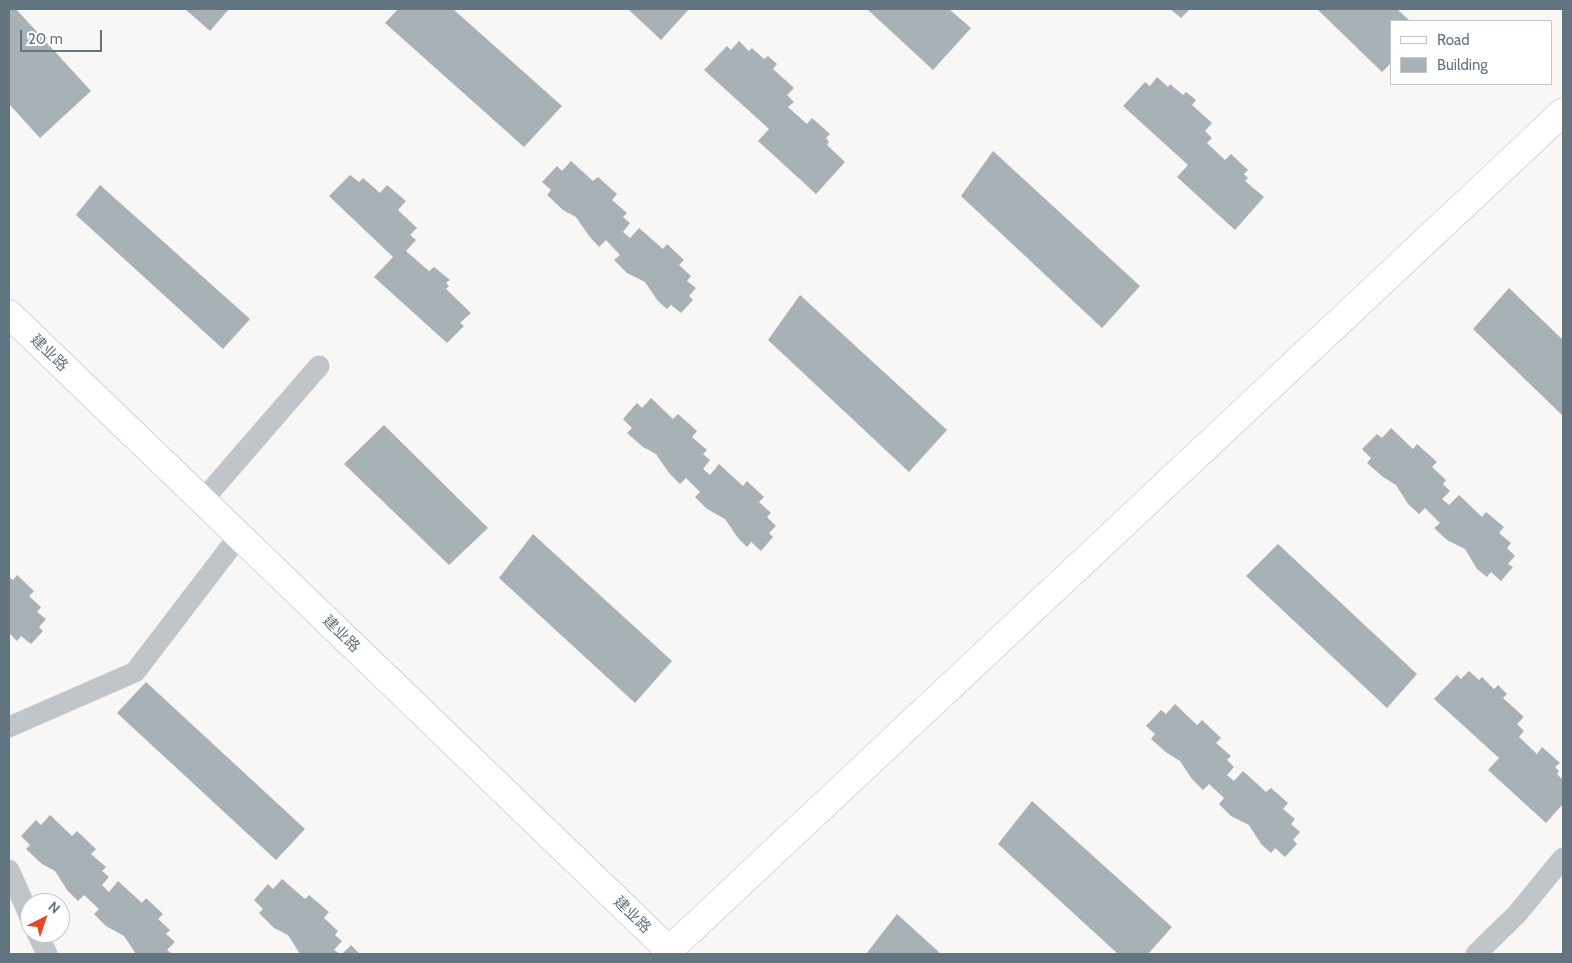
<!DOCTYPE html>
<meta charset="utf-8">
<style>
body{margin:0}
#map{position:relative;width:1572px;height:963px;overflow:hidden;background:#f8f7f5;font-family:Cabin,sans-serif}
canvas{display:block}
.frame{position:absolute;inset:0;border:10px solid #627580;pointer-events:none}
.legend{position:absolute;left:1390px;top:20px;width:162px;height:65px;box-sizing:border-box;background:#fff;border:1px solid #c0c8cc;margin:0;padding:6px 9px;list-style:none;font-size:15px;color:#627580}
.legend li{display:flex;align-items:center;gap:10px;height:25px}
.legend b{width:25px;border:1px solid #c0c8cc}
.north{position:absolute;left:20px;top:893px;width:50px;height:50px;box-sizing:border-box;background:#fff;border:1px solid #c0c8cc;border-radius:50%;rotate:41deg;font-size:14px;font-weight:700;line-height:20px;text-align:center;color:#627580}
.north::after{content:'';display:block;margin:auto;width:18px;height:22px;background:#e44828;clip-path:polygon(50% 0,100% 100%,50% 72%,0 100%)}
.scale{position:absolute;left:20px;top:30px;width:82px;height:22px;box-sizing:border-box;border:2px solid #627580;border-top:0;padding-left:6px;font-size:15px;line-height:18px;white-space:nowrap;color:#627580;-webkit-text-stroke:4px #fff;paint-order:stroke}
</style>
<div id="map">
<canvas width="1572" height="963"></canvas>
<div class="frame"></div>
<ul class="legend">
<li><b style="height:6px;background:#fff"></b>Road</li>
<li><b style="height:14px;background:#a7b1b6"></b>Building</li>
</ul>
<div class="north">N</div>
<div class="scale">20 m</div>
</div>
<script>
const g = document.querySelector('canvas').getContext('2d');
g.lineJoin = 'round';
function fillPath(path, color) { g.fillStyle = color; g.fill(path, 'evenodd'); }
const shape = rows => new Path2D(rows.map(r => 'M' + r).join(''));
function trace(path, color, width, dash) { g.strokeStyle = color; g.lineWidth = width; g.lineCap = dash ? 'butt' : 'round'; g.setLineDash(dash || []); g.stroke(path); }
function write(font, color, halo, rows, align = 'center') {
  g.font = font + ' Cabin,"Noto Sans SC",sans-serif'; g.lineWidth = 5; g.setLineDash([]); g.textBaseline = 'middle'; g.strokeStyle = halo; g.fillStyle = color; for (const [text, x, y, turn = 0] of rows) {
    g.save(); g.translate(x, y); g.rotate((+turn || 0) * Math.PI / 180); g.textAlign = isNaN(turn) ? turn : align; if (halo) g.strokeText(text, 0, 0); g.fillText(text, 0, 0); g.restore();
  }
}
const building = shape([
 [9,9,16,9,91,91,40,138,9,104],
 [185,9,229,9,210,31],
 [398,9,453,9,562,106,524,147,385,23],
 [628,9,689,9,661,40],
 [867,9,949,9,971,28,933,70],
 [1170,9,1190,9,1181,18],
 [1317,9,1397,9,1410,21,1391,21,1391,63,1382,72],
 [739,41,749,51,752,48,764,59,768,56,777,64,773,69,794,88,787,95,794,102,788,107,807,124,812,118,830,134,826,138,829,142,827,145,845,162,816,194,758,141,769,129,704,70,727,46,731,50],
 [1157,77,1168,87,1170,84,1183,95,1186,92,1196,100,1192,105,1212,123,1205,131,1212,138,1207,143,1225,160,1231,154,1248,170,1244,174,1248,178,1245,181,1264,197,1235,230,1177,177,1188,165,1123,106,1145,82,1150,86],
 [993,151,1140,286,1102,328,961,196],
 [571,161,593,181,598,177,617,194,612,200,627,213,623,217,630,223,623,232,630,238,639,228,663,249,667,244,684,260,679,265,691,276,687,281,696,288,689,296,693,300,681,313,671,305,667,309,658,301,645,282,627,273,614,260,620,255,606,240,599,247,589,236,576,217,563,210,547,195,551,190,542,182,557,166,562,171],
 [350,175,359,182,363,178,380,193,387,185,406,201,398,210,417,228,410,235,416,240,406,251,429,271,434,267,450,280,446,283,449,286,446,289,471,313,460,323,464,326,447,343,374,277,393,257,329,196],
 [100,185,250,319,223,349,76,215],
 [1509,288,1563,340,1563,416,1473,329],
 [800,295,947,430,909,472,768,340],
 [651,398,673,419,678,414,697,431,692,437,707,450,703,454,710,460,703,469,710,475,719,464,743,486,747,481,764,497,759,502,771,513,767,517,776,526,769,533,773,537,761,551,751,542,747,547,738,538,725,519,707,509,695,497,700,492,686,478,680,484,669,473,656,454,643,447,627,433,632,428,623,419,637,403,642,408],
 [384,425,488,528,449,565,344,464],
 [1391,428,1413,449,1417,444,1437,462,1432,467,1446,480,1443,484,1450,491,1442,499,1449,505,1459,495,1482,517,1486,512,1504,527,1499,533,1511,543,1507,548,1515,556,1508,564,1513,567,1501,581,1491,572,1487,577,1477,569,1465,549,1447,540,1434,528,1440,523,1425,508,1419,514,1408,504,1396,485,1383,477,1367,463,1371,458,1362,449,1377,434,1382,438],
 [533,534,672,661,635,703,499,578],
 [1278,544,1417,674,1387,708,1246,576],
 [17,575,34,591,29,596,41,607,37,612,46,619,39,627,43,631,31,644,21,636,17,641,9,633,9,577,13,580],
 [1469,671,1479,680,1482,677,1494,689,1498,685,1507,694,1503,698,1524,717,1517,724,1524,731,1519,737,1537,754,1542,747,1560,763,1555,767,1559,771,1557,774,1563,780,1563,804,1546,823,1488,770,1499,758,1434,699,1457,675,1461,679],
 [146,682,305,829,276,860,117,713],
 [1175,704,1197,725,1202,720,1221,738,1216,743,1231,756,1227,760,1234,767,1227,775,1234,781,1243,771,1266,792,1271,788,1288,803,1283,809,1295,819,1291,824,1300,832,1293,840,1297,844,1285,857,1275,848,1271,853,1261,844,1249,825,1231,816,1219,804,1224,798,1209,784,1203,790,1192,779,1180,761,1167,753,1151,739,1155,734,1146,726,1161,710,1166,714],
 [1032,801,1172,927,1148,954,1118,954,998,844],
 [50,815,72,836,77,831,96,849,91,854,106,867,102,871,109,877,102,885,109,892,118,881,142,903,146,898,163,914,158,919,170,930,166,934,175,942,167,950,172,954,136,954,124,936,106,926,94,914,99,909,84,895,78,901,67,890,55,871,42,864,26,849,30,845,21,836,36,820,41,825],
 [282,879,305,899,309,895,329,912,324,918,338,931,335,935,342,941,334,950,340,954,300,954,288,935,274,928,259,913,263,909,254,900,268,884,273,889],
 [897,914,941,954,866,954],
 [351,945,360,954,342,954]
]);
const street = shape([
 [202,501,319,366],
 [9,727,135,672,239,536],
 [9,870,30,917],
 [37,933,47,954],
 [1476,954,1517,914,1563,858]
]);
const secondary = shape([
 [9,314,673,954],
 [665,954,1563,112]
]);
const streetNames = [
 ["建业路",49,353,44],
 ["建业路",341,634,44],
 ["建业路",632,915,44]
];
fillPath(building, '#a7b1b6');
trace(secondary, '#b3b9bd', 29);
trace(street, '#c0c5c9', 21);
trace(secondary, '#fff', 28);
write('15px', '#627580', '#fff', streetNames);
</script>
